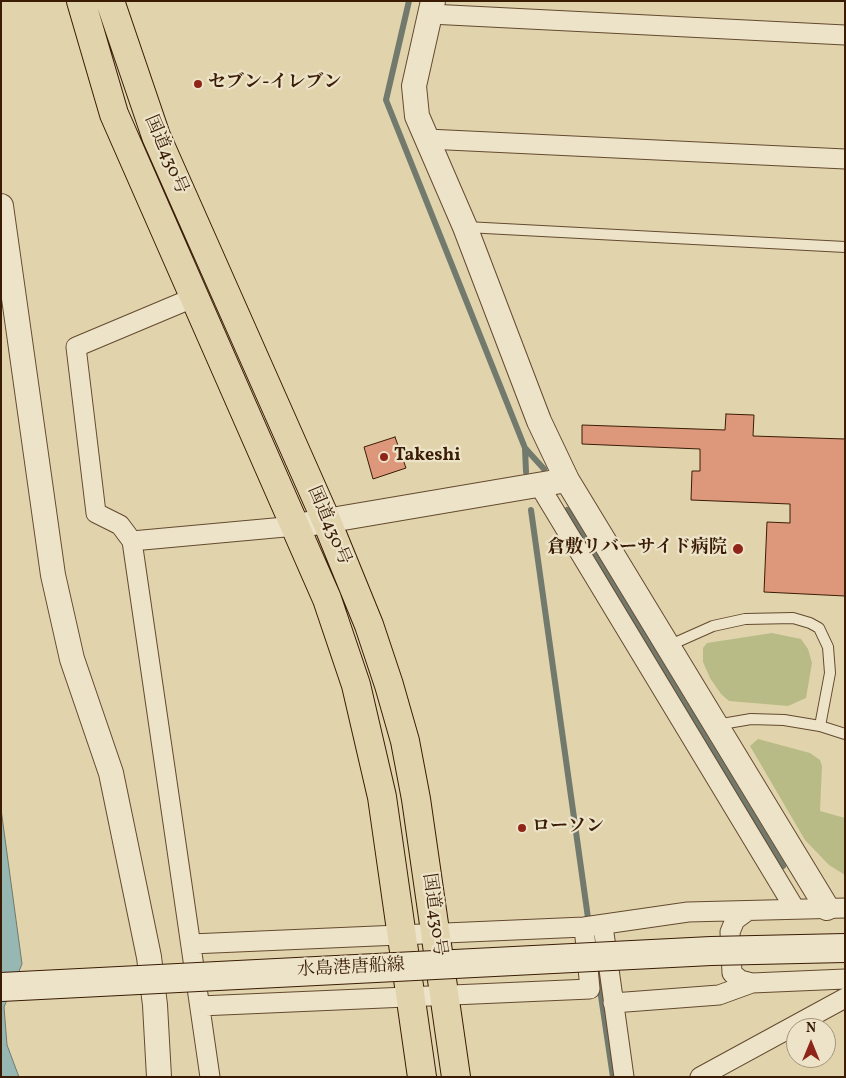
<!DOCTYPE html>
<meta charset="utf-8">
<style>
body{margin:0}
#map{position:relative;width:846px;height:1078px;overflow:hidden;background:#e1d4ac;font-family:Vollkorn,serif}
canvas{display:block}
.frame{position:absolute;inset:0;border:2px solid #3a1c05;pointer-events:none}
.north{position:absolute;left:786px;top:1018px;width:50px;height:50px;box-sizing:border-box;background:#ece3c9;border:1px solid #a5937b;border-radius:50%;rotate:0deg;font-size:14px;font-weight:700;line-height:20px;text-align:center;color:#3a1c05}
.north::after{content:'';display:block;margin:auto;width:18px;height:22px;background:#8f2418;clip-path:polygon(50% 0,100% 100%,50% 72%,0 100%)}
</style>
<div id="map">
<canvas width="846" height="1078"></canvas>
<div class="frame"></div>
<div class="north">N</div>
</div>
<script>
const g = document.querySelector('canvas').getContext('2d');
g.lineJoin = 'round';
function fillPath(path, color) { g.fillStyle = color; g.fill(path, 'evenodd'); }
const shape = rows => new Path2D(rows.map(r => 'M' + r).join(''));
function trace(path, color, width, dash) { g.strokeStyle = color; g.lineWidth = width; g.lineCap = dash ? 'butt' : 'round'; g.setLineDash(dash || []); g.stroke(path); }
function write(font, color, halo, rows, align = 'center') {
  g.font = font + ' Vollkorn,"Noto Serif JP",serif'; g.lineWidth = 4.5; g.setLineDash([]); g.textBaseline = 'middle'; g.strokeStyle = halo; g.fillStyle = color; for (const [text, x, y, turn = 0] of rows) {
    g.save(); g.translate(x, y); g.rotate((+turn || 0) * Math.PI / 180); g.textAlign = isNaN(turn) ? turn : align; if (halo) g.strokeText(text, 0, 0); g.fillText(text, 0, 0); g.restore();
  }
}
const green = shape([
 [772,633,801,639,808,649,812,663,806,698,788,706,729,701,721,694,710,678,703,662,703,648,707,643],
 [758,739,810,753,820,760,822,766,820,811,845,818,845,875,829,865,805,840,750,746]
]);
const water = shape([
 [1,809,22,964,4,1007,7,1045,19,1077,1,1077,1,809]
]);
const stream = shape([
 [409,1,386,100,525,448,544,469],
 [525,448,526,472],
 [531,510,589,925],
 [567,510,783,866],
 [597,969,613,1077]
]);
const building = shape([
 [726,414,754,415,753,436,845,439,845,596,764,592,767,522,790,523,790,504,691,500,692,471,700,471,700,449,582,444,582,425,725,430,726,414],
 [395,437,406,468,373,479,364,447,395,437]
]);
const service = shape([
 [466,227,845,247],
 [668,646,713,626,745,619,793,618,810,623,819,628,828,647,830,673,820,726],
 [716,725,751,719,784,720,820,726,845,734]
]);
const minor = shape([
 [430,14,845,35],
 [427,139,845,159],
 [195,297,76,347,96,513,120,525,132,541,210,1077],
 [539,485,795,909],
 [132,541,296,526],
 [746,912,735,920,730,932,732,973,740,980,752,983],
 [603,926,624,1077],
 [191,944,584,927,688,912,845,908],
 [613,1003,719,995,752,983,845,979],
 [200,1006,590,989,584,927],
 [700,1077,845,998]
]);
const tertiary = shape([
 [433,1,414,86,417,116,465,227,539,421,567,480,827,908],
 [1,206,53,575,72,659,111,773,149,957,155,1005,159,1077],
 [296,526,567,480]
]);
const trunk = shape([
 [81,1,114,114,327,599,356,685,382,797,422,1077],
 [110,1,156,136,327,522,369,625,389,685,405,741,416,799,456,1077]
]);
const secondaryBridge = shape([
 [1,987,711,951,845,948]
]);
const markers = [
 [198,84,5,"#8f2418"],
 [384,457,5,"#8f2418"],
 [738,549,6,"#8f2418"],
 [522,828,5,"#8f2418"]
];
const poiNames = [
 ["セブン-イレブン",208,84],
 ["Takeshi",394,457],
 ["倉敷リバーサイド病院",727,549,"right"],
 ["ローソン",532,828]
];
const streetNames = [
 ["国道430号",165,155,67],
 ["国道430号",328,526,67],
 ["国道430号",433,915,82],
 ["水島港唐船線",351,969,-3]
];
fillPath(green, '#b8bb86');
fillPath(water, '#97b7b2');
trace(water, '#72796d', 1);
trace(stream, '#72796d', 6);
fillPath(building, '#dd977b');
trace(building, '#3a1c05', 1);
trace(service, '#644a2f', 12);
trace(minor, '#644a2f', 21);
trace(tertiary, '#644a2f', 26);
trace(trunk, '#3a1c05', 30);
trace(service, '#ece3c9', 10);
trace(minor, '#ece3c9', 19);
trace(tertiary, '#ece3c9', 24);
trace(trunk, '#e1d4ac', 28);
trace(secondaryBridge, '#3a1c05', 30, []);
trace(secondaryBridge, '#ece3c9', 28);
for (const [x, y, r, color] of markers) { const dot = new Path2D(); dot.arc(x, y, r, 0, 2 * Math.PI); g.fillStyle = color; g.fill(dot); trace(dot, '#ece3c9', 2); }
write('bold 18px', '#3a1c05', '#ece3c9', poiNames, 'left');
write('18px', '#3a1c05', '#ece3c9', streetNames);
</script>
